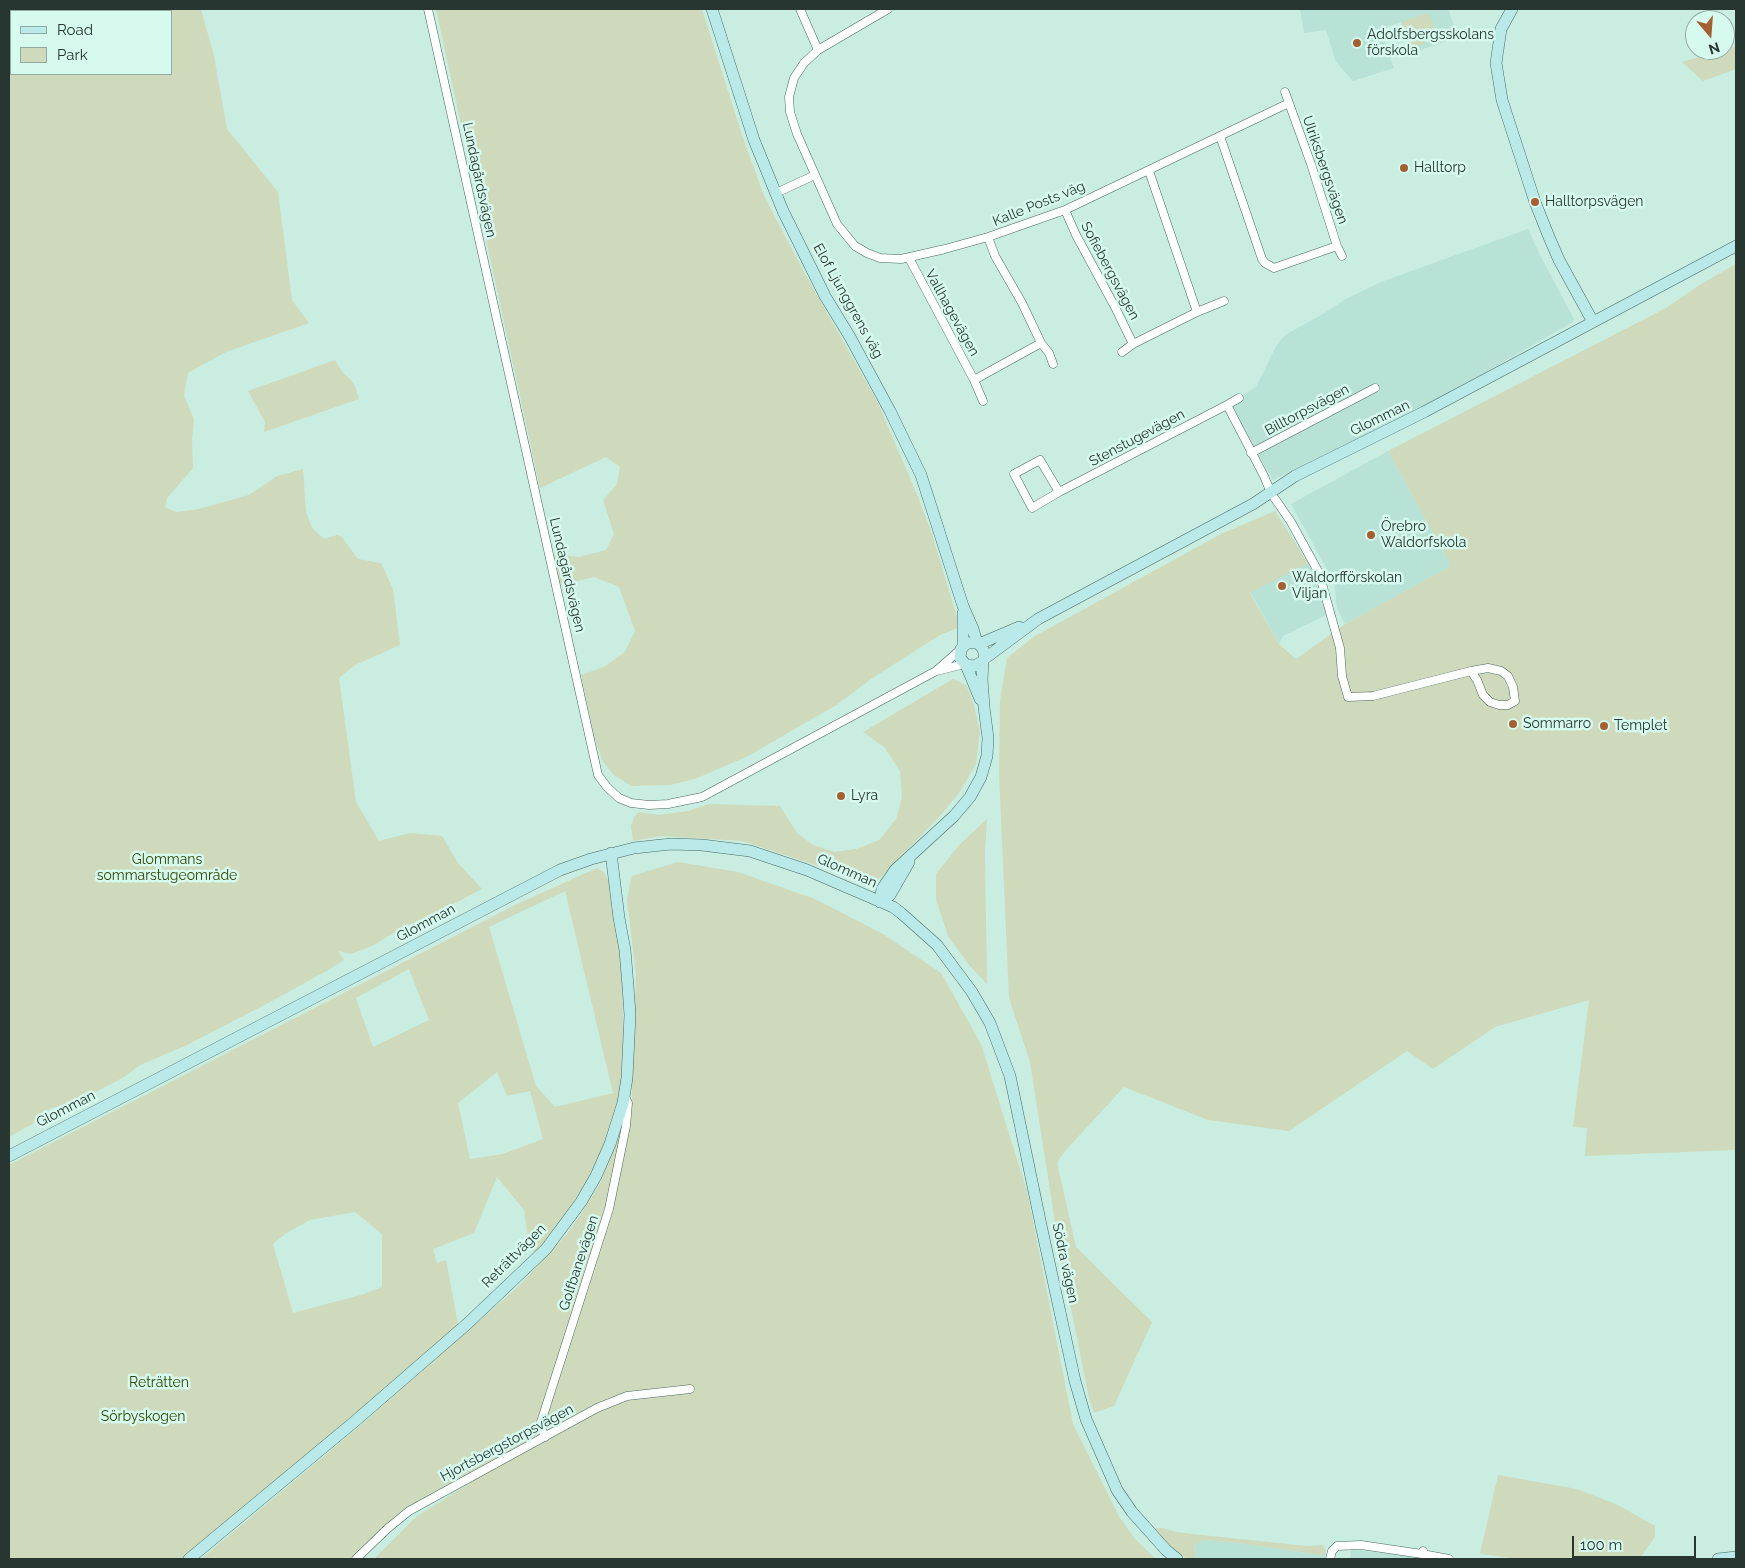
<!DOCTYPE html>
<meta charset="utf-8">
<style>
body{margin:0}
#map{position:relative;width:1745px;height:1568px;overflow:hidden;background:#c9ede1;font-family:Raleway,sans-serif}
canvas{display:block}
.frame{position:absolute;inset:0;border:10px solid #283631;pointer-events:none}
.legend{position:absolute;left:10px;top:10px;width:162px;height:65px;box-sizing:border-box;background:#d6faee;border:1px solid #90aca2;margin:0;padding:6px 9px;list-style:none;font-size:15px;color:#283631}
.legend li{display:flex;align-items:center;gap:10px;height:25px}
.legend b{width:25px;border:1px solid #90aca2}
.north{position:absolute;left:1685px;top:10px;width:50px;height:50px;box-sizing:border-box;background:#d6faee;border:1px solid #90aca2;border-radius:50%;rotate:162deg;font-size:14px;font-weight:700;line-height:20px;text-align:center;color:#283631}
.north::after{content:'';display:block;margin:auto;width:18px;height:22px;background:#a46030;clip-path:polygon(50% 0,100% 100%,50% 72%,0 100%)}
.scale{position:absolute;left:1572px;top:1536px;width:124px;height:22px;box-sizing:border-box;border:2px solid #283631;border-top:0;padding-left:6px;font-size:15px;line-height:18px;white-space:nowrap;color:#283631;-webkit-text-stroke:4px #d6faee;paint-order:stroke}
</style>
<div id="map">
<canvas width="1745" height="1568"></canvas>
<div class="frame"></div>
<ul class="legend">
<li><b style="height:6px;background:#bae9ea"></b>Road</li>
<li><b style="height:14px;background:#cedabb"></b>Park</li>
</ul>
<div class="north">N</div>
<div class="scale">100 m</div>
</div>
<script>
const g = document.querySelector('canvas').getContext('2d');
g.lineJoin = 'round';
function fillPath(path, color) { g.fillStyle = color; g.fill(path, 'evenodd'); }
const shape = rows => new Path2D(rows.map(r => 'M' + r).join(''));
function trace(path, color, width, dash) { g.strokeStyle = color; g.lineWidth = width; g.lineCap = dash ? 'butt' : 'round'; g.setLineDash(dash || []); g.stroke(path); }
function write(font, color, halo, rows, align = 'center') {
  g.font = font + ' Raleway,sans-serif'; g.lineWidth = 5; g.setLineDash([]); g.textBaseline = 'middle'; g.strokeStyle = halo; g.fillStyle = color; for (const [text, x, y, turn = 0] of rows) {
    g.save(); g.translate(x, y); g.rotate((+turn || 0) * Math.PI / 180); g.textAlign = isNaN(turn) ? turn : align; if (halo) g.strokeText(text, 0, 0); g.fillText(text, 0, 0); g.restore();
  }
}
const built = shape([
 [1300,9,1448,9,1458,37,1417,51,1410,49,1401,22,1380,29,1394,68,1353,81,1336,62,1326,30,1304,33],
 [1528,229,1540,255,1574,319,1573,322,1438,399,1273,480,1229,404,1256,387,1276,346,1285,335,1323,314,1346,299,1381,282],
 [1388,451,1451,566,1345,624,1337,608,1334,582,1291,504],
 [1282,522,1308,563,1315,579,1326,615,1283,636,1279,644,1241,575],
 [1204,1540,1238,1543,1320,1555,1326,1553,1325,1559,1200,1559,1196,1557,1194,1550,1195,1545],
 [1351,1550,1410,1555,1433,1559,1350,1559]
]);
const green = shape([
 [9,9,201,9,214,56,227,129,278,192,292,300,309,323,226,352,188,373,184,396,194,419,192,441,193,468,167,498,165,507,176,512,199,509,249,495,277,476,303,469,306,512,312,528,324,539,337,535,342,537,358,559,381,563,393,589,400,645,355,665,339,678,356,802,379,841,410,833,442,836,458,863,482,889,444,909,398,930,374,945,351,954,338,951,344,960,328,970,272,1001,185,1046,140,1065,124,1077,94,1093,70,1103,51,1108,32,1124,9,1137],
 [11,11,171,11,171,74,11,74],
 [436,9,702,9,742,135,764,196,804,272,878,403,918,497,931,531,960,627,940,635,871,679,838,704,762,748,746,757,695,779,670,785,631,786,614,775,603,762,595,740,581,675,604,667,625,652,635,631,619,587,594,577,560,585,554,554,579,557,606,550,614,534,603,500,617,484,620,467,606,457,540,488],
 [1429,13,1433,26,1423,45,1410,49,1401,22],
 [1736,46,1736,69,1703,81,1682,62],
 [1736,264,1736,1150,1585,1156,1587,1128,1573,1127,1589,1000,1495,1027,1433,1069,1407,1051,1289,1131,1208,1120,1124,1087,1065,1151,1057,1163,1076,1247,1152,1322,1114,1406,1094,1413,1089,1398,1059,1248,1030,1062,1009,998,999,773,1000,701,1007,658,1035,636,1221,534,1275,511,1308,563,1250,593,1279,644,1296,659,1345,624,1451,566,1388,451,1666,308,1698,286],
 [335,360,343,373,350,379,355,386,359,399,264,432,265,422,248,391],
 [953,679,966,685,973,702,980,731,976,764,959,793,939,817,879,879,867,882,742,841,660,836,633,841,631,826,634,817,639,812,658,815,688,811,709,804,780,806,797,833,813,845,835,852,856,849,879,840,896,819,902,797,900,771,885,748,863,732],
 [987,819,985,854,987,984,969,965,948,936,936,899,936,874,960,844],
 [678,862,738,872,815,899,883,934,941,973,981,1044,1027,1191,1073,1424,1120,1518,1135,1539,1156,1559,374,1559,416,1517,533,1443,543,1404,531,1439,447,1485,397,1517,353,1559,201,1559,355,1430,519,1286,567,1234,585,1208,601,1181,612,1154,625,1109,621,1163,631,1120,636,975,627,899,632,876],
 [597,868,604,872,610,884,622,960,624,1075,612,1127,593,1172,559,1227,535,1254,528,1239,524,1210,497,1177,474,1233,433,1249,437,1263,446,1260,458,1324,454,1329,186,1559,9,1559,9,1165,515,905],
 [565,891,613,1093,555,1107,536,1086,489,927],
 [409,969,429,1020,373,1047,356,998],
 [497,1072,507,1096,530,1091,543,1139,503,1154,470,1159,458,1103],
 [355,1212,382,1234,382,1287,364,1294,293,1313,273,1244,285,1234,310,1220],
 [1498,1475,1577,1489,1618,1505,1655,1526,1655,1537,1640,1558,1636,1559,1519,1559,1480,1554],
 [1157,1528,1163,1528,1176,1532,1202,1535,1307,1546,1323,1545,1326,1551,1326,1553,1321,1555,1238,1543,1204,1540,1195,1545,1194,1550,1196,1557,1200,1559,1187,1559,1170,1546,1154,1530]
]);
const street = shape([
 [428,9,598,775,607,787,619,798,631,803,649,805,668,804,702,797,936,671,965,664],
 [800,9,818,50],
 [888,9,818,50,804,63,794,78,789,97,790,112,797,134,837,224,855,246,867,253,880,258,901,259,945,249,988,237,1065,210,1289,103],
 [1220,136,1262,259,1265,263,1274,268,1337,246,1311,164,1285,92],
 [776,193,815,175],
 [1065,210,1076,235,1115,307,1133,344,1197,312,1149,171],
 [1337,246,1342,256],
 [909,258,974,380,1041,343,1022,303,995,256,988,237],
 [1197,312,1224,301],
 [1041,343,1049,353,1053,364],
 [1122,352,1133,344],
 [974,380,983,401],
 [1227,405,1239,398],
 [1251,453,1375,388],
 [1059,492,1040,460,1014,474,1032,508,1059,492,1227,405,1264,476,1271,493,1291,522,1319,573,1340,648,1342,676,1348,697,1373,696,1471,671,1477,680,1483,695,1490,702,1499,705,1508,705,1515,701,1513,687,1508,676,1501,671,1488,668,1471,671],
 [936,671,961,649],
 [545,1437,540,1425,543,1416,609,1209,626,1126,628,1103,626,1099],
 [1423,1551,1422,1554,1449,1559],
 [356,1559,387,1529,409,1511,597,1408,627,1396,690,1389],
 [1330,1559,1332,1551,1337,1546,1361,1545,1422,1554]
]);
const secondary = shape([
 [712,9,754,140,783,211,825,296,850,337,890,411,921,475,963,606,973,629,977,643],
 [1512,9,1501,29,1496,63,1502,100,1535,202,1549,237,1559,260,1593,322],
 [963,613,963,645],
 [979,644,1019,627],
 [984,659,1038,619,1253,504,1295,476,1424,412,1736,246],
 [966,665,980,699],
 [880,902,882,889,895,870,954,816,970,797,981,777,987,756,988,738,984,707,982,680,983,661,985,655,982,647,977,643,967,643,961,649,960,658,966,665,975,666,983,661],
 [880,902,890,895,909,862],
 [9,1156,560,870,591,859,634,848,671,844,702,845,750,851,807,870,893,907,901,913,937,945,972,992,990,1023,1010,1076,1041,1225,1075,1381,1086,1419,1117,1490,1132,1512,1166,1550,1177,1559],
 [189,1559,354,1422,467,1324,546,1249,581,1202,596,1176,610,1144,623,1103,627,1078,630,1015,628,986,625,950,619,918,611,853],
 [1718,1559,1736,1557]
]);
const markers = [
 [1357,43,5,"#a46030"],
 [1404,168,5,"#a46030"],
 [1535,202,5,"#a46030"],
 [1371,535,5,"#a46030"],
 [1282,586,5,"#a46030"],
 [1513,724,5,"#a46030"],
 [1604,726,5,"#a46030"],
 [841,796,5,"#a46030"]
];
const poiNames = [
 ["Adolfsbergsskolans",1367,35],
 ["förskola",1367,51],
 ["Halltorp",1414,168],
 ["Halltorpsvägen",1545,202],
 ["Örebro",1381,527],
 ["Waldorfskola",1381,543],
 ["Waldorfförskolan",1292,578],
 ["Viljan",1292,594],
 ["Sommarro",1523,724],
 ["Templet",1614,726],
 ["Lyra",851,796]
];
const streetNames = [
 ["Ulriksbergsvägen",1325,170,71],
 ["Lundagårdsvägen",479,180,78],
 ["Kalle Posts väg",1039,204,-22],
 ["Sofiebergsvägen",1110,271,62],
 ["Elof Ljunggrens väg",848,301,61],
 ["Vallhagevägen",952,313,61],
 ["Billtorpsvägen",1307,410,-28],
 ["Glomman",1380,418,-26],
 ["Stenstugevägen",1137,438,-28],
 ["Lundagårdsvägen",567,575,77],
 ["Glomman",847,871,24],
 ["Glomman",426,923,-28],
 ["Glomman",66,1109,-27],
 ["Reträttvägen",514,1256,-45],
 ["Golfbanevägen",579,1263,-72],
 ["Södra vägen",1065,1263,78],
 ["Hjortsbergstorpsvägen",507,1443,-28]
];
const parkNames = [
 ["Glommans",167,860],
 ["sommarstugeområde",167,876],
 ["Reträtten",159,1383],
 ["Sörbyskogen",143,1417]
];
fillPath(built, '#b7e2d5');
fillPath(green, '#cedabb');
trace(street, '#49695f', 9);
trace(secondary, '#49695f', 12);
trace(street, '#fff', 8);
trace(secondary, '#bae9ea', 11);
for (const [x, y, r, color] of markers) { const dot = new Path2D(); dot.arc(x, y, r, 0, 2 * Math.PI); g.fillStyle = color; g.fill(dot); trace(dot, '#d6faee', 2); }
write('14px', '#283631', '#d6faee', poiNames, 'left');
write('14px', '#283631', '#d6faee', streetNames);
write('14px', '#324500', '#d6faee', parkNames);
</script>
